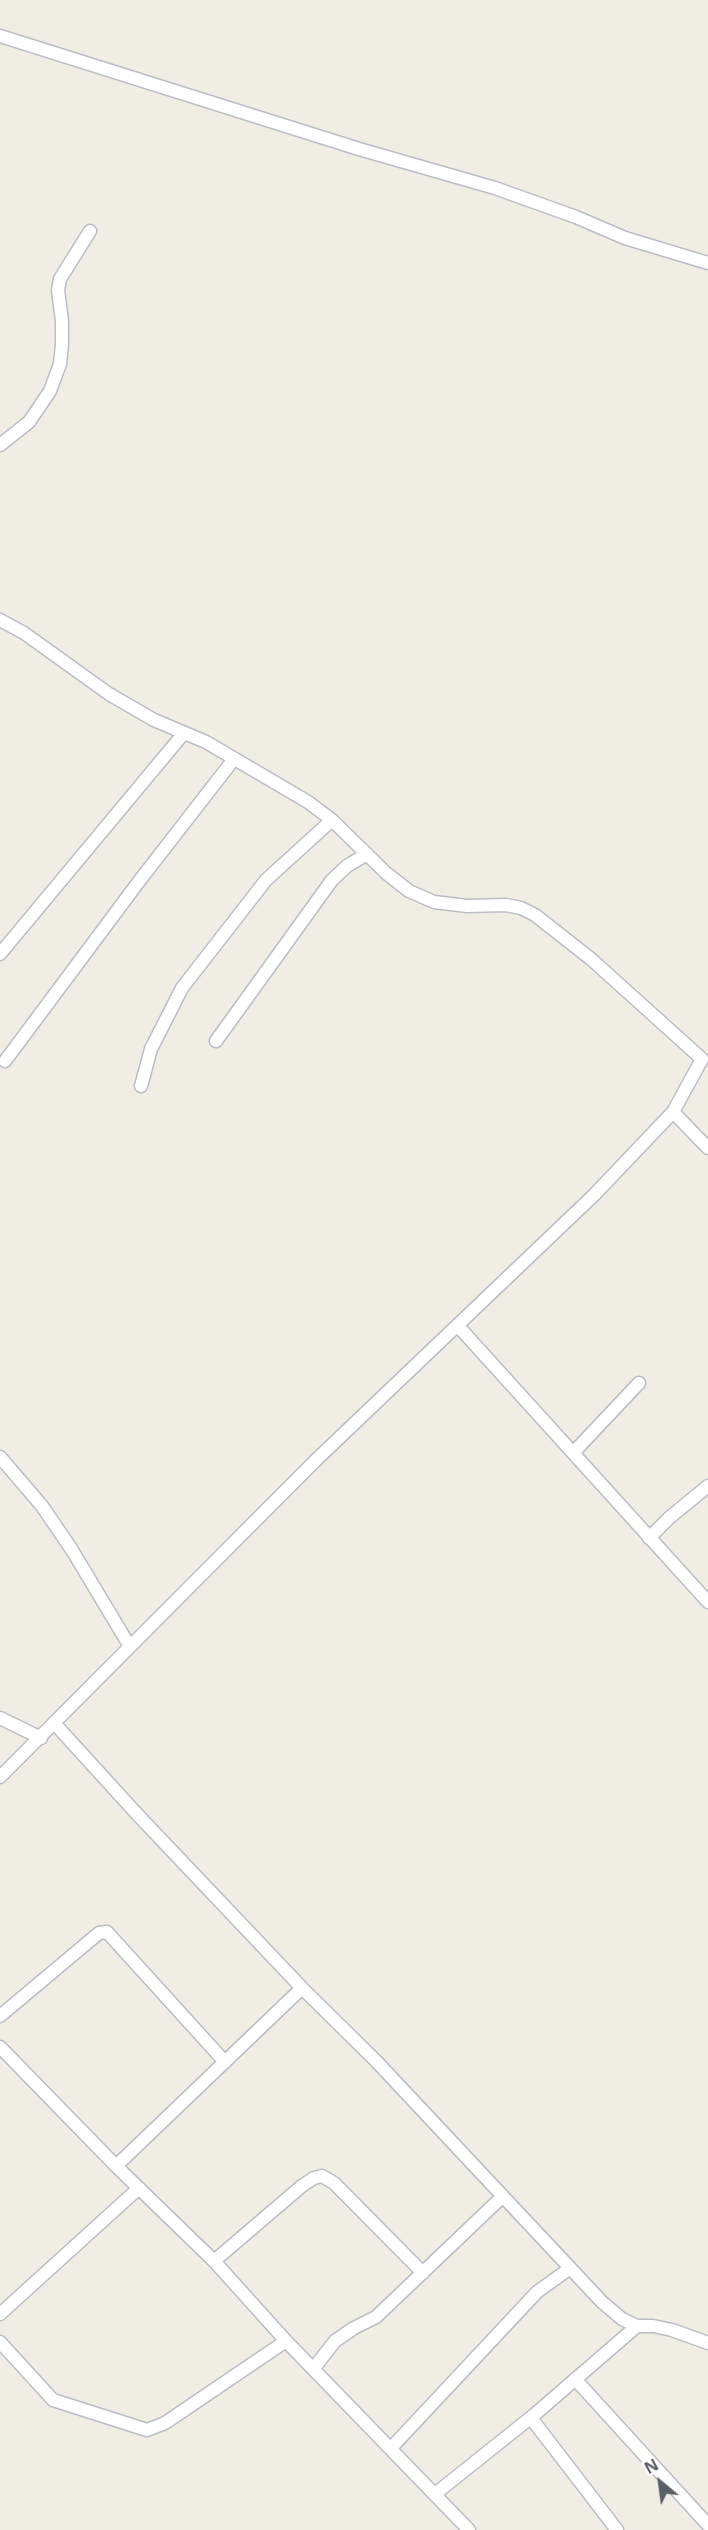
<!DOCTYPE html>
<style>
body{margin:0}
#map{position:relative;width:708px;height:2530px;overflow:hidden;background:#f0eee4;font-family:"Open Sans",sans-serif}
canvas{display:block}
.north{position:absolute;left:630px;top:2452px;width:60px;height:60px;-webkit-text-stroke:4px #fff;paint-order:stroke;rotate:331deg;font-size:16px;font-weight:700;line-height:24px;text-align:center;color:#5c5f66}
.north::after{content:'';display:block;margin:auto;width:21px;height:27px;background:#5c5f66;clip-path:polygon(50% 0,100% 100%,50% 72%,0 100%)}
</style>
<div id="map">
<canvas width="708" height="2530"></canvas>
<div class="north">N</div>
</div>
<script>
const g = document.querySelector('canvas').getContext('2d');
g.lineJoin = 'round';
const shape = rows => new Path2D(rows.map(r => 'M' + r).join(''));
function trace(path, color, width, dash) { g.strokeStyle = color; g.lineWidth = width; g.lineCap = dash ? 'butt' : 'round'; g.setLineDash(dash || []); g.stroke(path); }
const minor = shape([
 [0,36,359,149,495,188,576,217,625,238,708,263],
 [0,445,29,422,50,391,60,364,62,344,62,321,58,290,60,279,90,231],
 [0,620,24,633,109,694,154,720,206,742,308,802,332,820,386,873,409,891,434,902,467,906,506,905,521,908,535,915,591,959,702,1059,673,1112,708,1148],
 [0,954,184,733],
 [216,1041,332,880,347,866,367,854],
 [5,1061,140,880,234,759],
 [141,1086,151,1049,182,988,266,880,332,820],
 [458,1326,708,1602],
 [573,1453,639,1383],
 [0,1457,42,1506,72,1550,129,1645],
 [649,1538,669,1518,708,1486],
 [0,1718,41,1738],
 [55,1724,136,1813,302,1988,377,2062,602,2302,622,2319,637,2326,653,2326,672,2330,708,2343],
 [0,1777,316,1460,594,1195,673,1112],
 [0,2016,99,1933,107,1932,225,2062],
 [0,2047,116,2166,214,2261,286,2341,469,2530],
 [116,2166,302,1988],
 [214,2261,303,2185,314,2178,322,2176,334,2183,423,2273],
 [0,2314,139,2188],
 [0,2342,53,2400,147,2430,165,2423,286,2341],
 [314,2368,335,2341,354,2328,376,2317,502,2197],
 [575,2379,708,2525],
 [531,2418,617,2530],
 [391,2448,537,2292,569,2269],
 [435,2494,534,2415,637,2326]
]);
trace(minor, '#bbbdc4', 15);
trace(minor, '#fff', 12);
</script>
